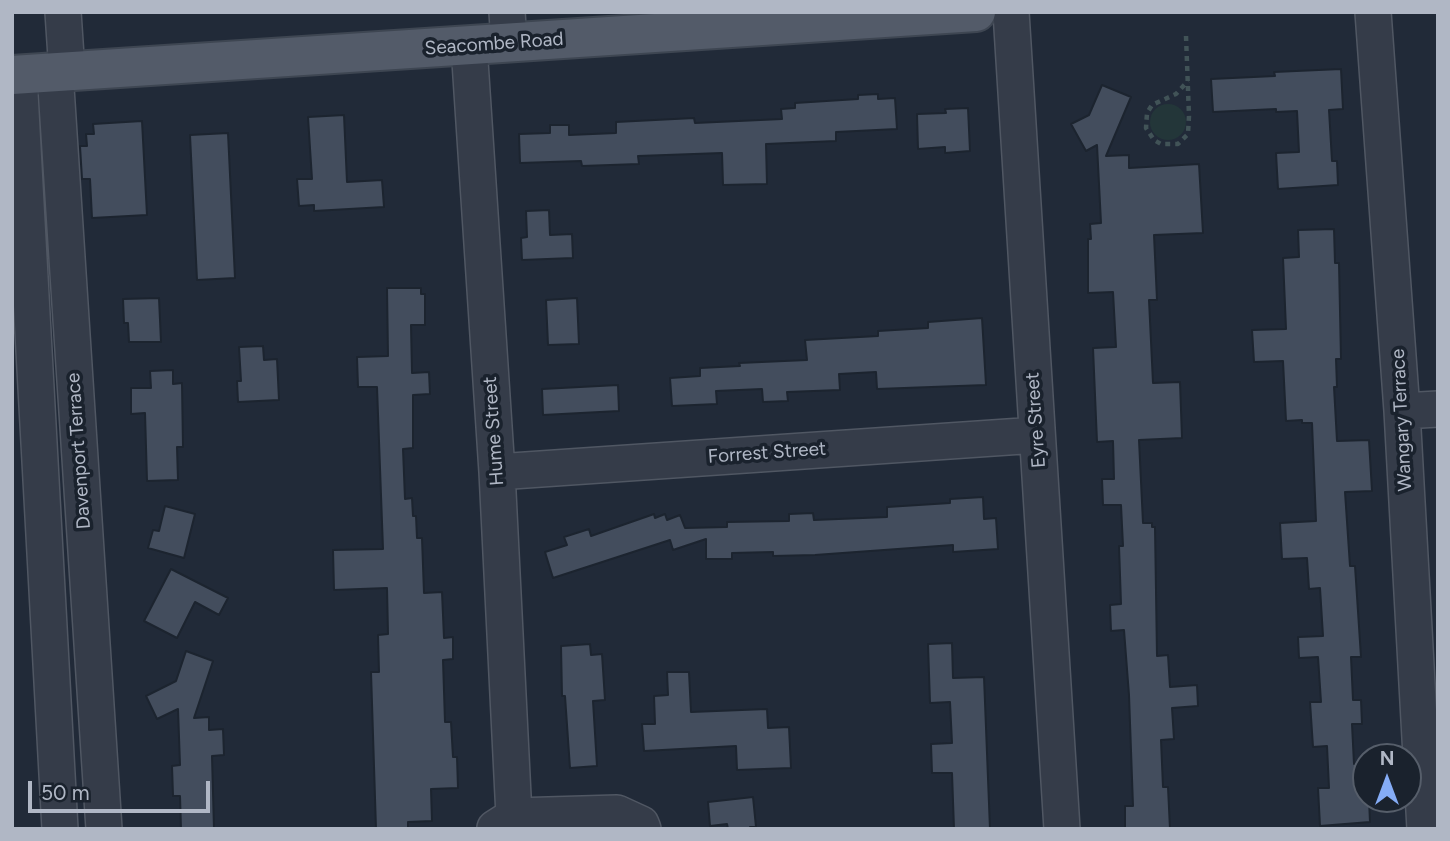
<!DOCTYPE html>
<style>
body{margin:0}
#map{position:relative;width:1450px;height:841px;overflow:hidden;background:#212a38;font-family:Figtree,sans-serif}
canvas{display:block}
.frame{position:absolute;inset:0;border:14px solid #b0b7c5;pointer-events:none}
.north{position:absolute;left:1352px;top:743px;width:70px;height:70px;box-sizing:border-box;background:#1a222d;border:2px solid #565e6a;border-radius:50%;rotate:0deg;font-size:19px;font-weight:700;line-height:28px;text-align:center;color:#b0b7c5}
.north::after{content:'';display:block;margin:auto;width:24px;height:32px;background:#85acf5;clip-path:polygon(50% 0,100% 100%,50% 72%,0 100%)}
.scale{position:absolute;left:28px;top:781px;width:182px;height:32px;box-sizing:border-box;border:4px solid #b0b7c5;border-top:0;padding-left:9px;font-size:21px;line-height:24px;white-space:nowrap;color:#b0b7c5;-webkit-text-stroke:5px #1a222d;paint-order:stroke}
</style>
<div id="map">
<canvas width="1450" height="841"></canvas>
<div class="frame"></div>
<div class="north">N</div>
<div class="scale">50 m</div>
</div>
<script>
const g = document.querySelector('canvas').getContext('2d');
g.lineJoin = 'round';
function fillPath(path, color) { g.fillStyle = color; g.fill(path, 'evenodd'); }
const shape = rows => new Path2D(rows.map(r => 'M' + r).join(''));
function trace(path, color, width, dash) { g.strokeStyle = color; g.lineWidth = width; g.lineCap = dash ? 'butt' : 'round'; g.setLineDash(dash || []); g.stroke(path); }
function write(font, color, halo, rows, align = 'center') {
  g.font = font + ' Figtree,sans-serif'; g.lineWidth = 7; g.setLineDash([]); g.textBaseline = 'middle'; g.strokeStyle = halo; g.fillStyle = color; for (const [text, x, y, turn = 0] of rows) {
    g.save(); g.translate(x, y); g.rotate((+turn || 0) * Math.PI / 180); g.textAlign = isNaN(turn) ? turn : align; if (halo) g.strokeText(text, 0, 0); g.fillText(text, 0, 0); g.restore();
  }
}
const green = shape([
 '1150 122a18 18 0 1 1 36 0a18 18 0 1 1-36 0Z'
]);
const building = shape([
 [1341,69,1343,109,1329,110,1332,161,1337,161,1338,185,1278,189,1276,153,1299,152,1297,111,1276,112,1276,109,1213,112,1211,79,1275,76,1274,72,1341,69],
 [1102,85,1131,97,1106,156,1129,155,1129,168,1199,164,1203,233,1154,235,1157,300,1149,300,1153,383,1180,382,1182,438,1139,440,1143,523,1152,523,1152,527,1155,527,1157,656,1168,655,1170,687,1197,685,1198,706,1172,708,1174,739,1161,740,1163,787,1168,787,1170,829,1125,829,1125,806,1133,806,1129,695,1124,630,1111,631,1110,605,1121,604,1119,546,1123,546,1121,505,1103,505,1102,479,1114,479,1113,441,1097,442,1093,348,1116,347,1113,292,1088,293,1088,239,1091,239,1090,224,1101,223,1097,145,1086,151,1071,124,1089,115,1102,85],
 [878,94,878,99,895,98,897,129,836,132,836,141,766,144,767,184,723,185,722,153,638,156,639,164,582,166,581,161,520,163,519,134,550,133,550,125,569,125,569,135,616,133,616,122,694,118,695,123,782,119,781,109,795,108,795,103,858,99,858,95,878,94],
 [968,108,970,151,945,153,945,147,918,149,917,114,946,113,945,109,968,108],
 [344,115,347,182,382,180,384,207,314,211,314,205,299,206,297,179,312,179,308,117,344,115],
 [142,121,147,215,92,218,90,179,82,179,80,146,87,146,86,134,94,134,93,124,142,121],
 [228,133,235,278,197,280,190,135,228,133],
 [549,210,550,235,572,234,573,258,522,260,521,238,527,237,526,211,549,210],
 [1334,229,1335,263,1339,263,1341,359,1336,359,1337,387,1334,387,1337,441,1369,440,1372,491,1345,492,1350,566,1355,566,1361,657,1351,657,1353,700,1361,700,1362,724,1352,724,1354,764,1366,763,1366,799,1369,799,1370,822,1320,826,1318,788,1329,788,1327,746,1313,747,1310,702,1321,702,1318,657,1299,658,1298,637,1323,636,1320,588,1309,589,1307,558,1282,559,1280,523,1316,521,1312,423,1302,423,1302,420,1286,421,1283,361,1254,362,1252,330,1286,329,1283,258,1299,257,1298,230,1334,229],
 [387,288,421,288,421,294,425,294,425,325,411,325,412,373,429,372,430,394,413,395,413,448,403,449,405,499,412,498,413,516,416,516,417,538,422,538,424,593,442,592,444,638,453,637,453,659,443,660,445,722,451,722,453,757,457,757,458,788,431,789,432,821,408,822,408,829,376,829,371,672,379,672,378,635,388,634,387,588,334,590,333,550,383,549,377,387,358,387,357,357,388,356,387,288],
 [159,298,161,342,129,342,128,323,124,323,123,299,159,298],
 [577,298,579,344,548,345,546,300,577,298],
 [982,318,986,385,877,389,876,372,839,374,840,390,787,392,788,401,763,402,762,389,716,391,717,404,672,406,670,378,700,376,700,368,740,366,739,363,807,360,805,340,878,336,878,331,928,328,928,322,982,318],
 [263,346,264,360,277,359,279,400,238,402,237,381,241,381,239,347,263,346],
 [173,370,173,384,182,383,183,447,177,447,178,480,147,481,145,413,131,414,131,388,151,388,150,371,173,370],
 [618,385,619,411,543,415,542,389,618,385],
 [983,497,984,519,996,518,998,549,953,552,953,545,815,555,773,556,773,552,732,553,732,559,706,559,706,539,673,550,670,540,553,578,545,552,567,545,564,537,589,529,591,536,654,514,655,518,665,514,667,520,680,515,685,528,727,527,727,522,789,521,789,514,813,513,814,520,887,517,887,507,950,503,950,499,983,497],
 [165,506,195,514,184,558,148,548,153,530,159,531,165,506],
 [171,569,228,598,219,615,195,602,177,638,144,621,171,569],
 [952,643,953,678,984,677,990,829,954,829,952,773,932,773,931,744,952,743,950,702,930,703,928,644,952,643],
 [590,644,591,655,602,654,605,700,593,701,597,766,570,768,565,696,562,696,561,646,590,644],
 [186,651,213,661,194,718,209,717,209,730,223,729,224,755,212,756,214,829,181,829,180,796,173,796,172,766,180,765,178,709,157,719,146,696,176,681,186,651],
 [667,672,689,672,691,712,767,709,768,728,789,727,791,768,737,770,736,746,644,751,642,724,655,724,654,696,668,695,667,672],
 [753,797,756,827,750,827,751,829,728,829,727,824,710,826,708,802,753,797]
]);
const path = shape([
 [1186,36,1189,116,1188,134,1178,144,1161,144,1154,140,1146,128,1147,113,1152,105,1176,94,1188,81]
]);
const minor = shape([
 [63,12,67,72],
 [507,12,509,43],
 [1011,12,1062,829],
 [1373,12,1402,411,1425,829],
 [469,46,497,472,514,816],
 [55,72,104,829],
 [19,75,60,829],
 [1402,411,1438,409],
 [497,472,1037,435],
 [495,828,514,816,617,813,641,824,643,829]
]);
const major = shape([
 [12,75,976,12]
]);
const streetNames = [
 ["Seacombe Road",494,44,-4],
 ["Eyre Street",1036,420,-94],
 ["Wangary Terrace",1402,420,-93],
 ["Hume Street",494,431,-94],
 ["Davenport Terrace",79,451,-94],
 ["Forrest Street",767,453,-4]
];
fillPath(green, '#233639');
fillPath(building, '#434d5d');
trace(building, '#1c242f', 2);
trace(minor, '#505763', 38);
trace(major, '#3e4652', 42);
trace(path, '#415357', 4.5, [5, 5]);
trace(minor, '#353c49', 35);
trace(major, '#535b69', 38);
write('19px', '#b0b7c5', '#1a222d', streetNames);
</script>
